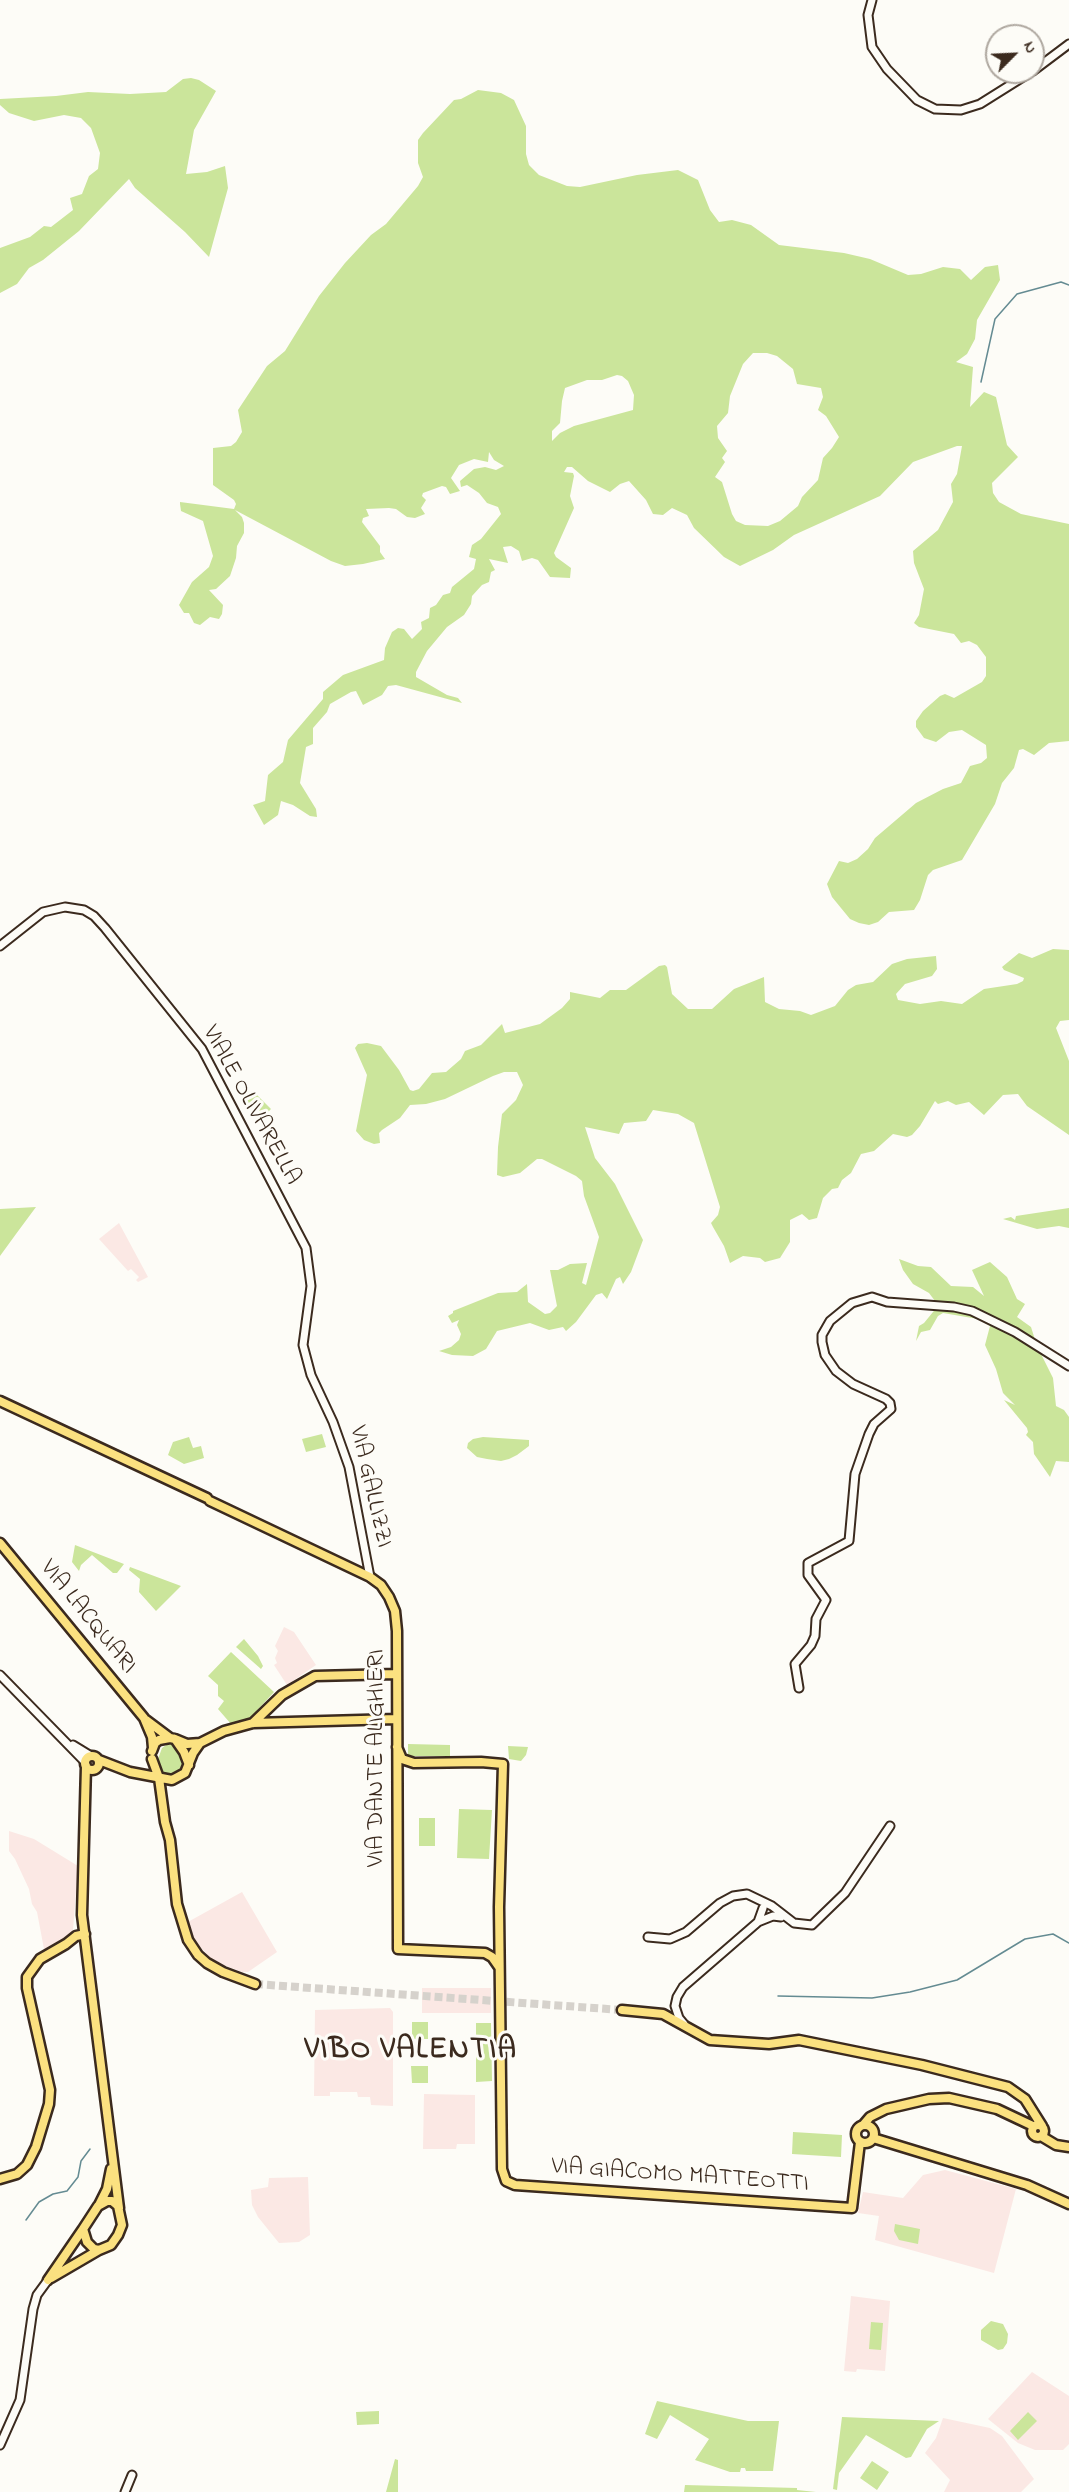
<!DOCTYPE html>
<style>
body{margin:0}
#map{position:relative;width:1069px;height:2492px;overflow:hidden;background:#fdfcf7;font-family:"Indie Flower",sans-serif}
canvas{display:block}
.north{position:absolute;left:985px;top:24px;width:60px;height:60px;box-sizing:border-box;background:#fdfcf7;border:2px solid #afa8a0;border-radius:50%;rotate:66deg;font-size:16px;font-weight:700;line-height:24px;text-align:center;color:#3b2a1e}
.north::after{content:'';display:block;margin:auto;width:21px;height:27px;background:#3b2a1e;clip-path:polygon(50% 0,100% 100%,50% 72%,0 100%)}
</style>
<div id="map">
<canvas width="1069" height="2492"></canvas>
<div class="north">N</div>
</div>
<script>
const g = document.querySelector('canvas').getContext('2d');
g.lineJoin = 'round';
function fillPath(path, color) { g.fillStyle = color; g.fill(path, 'evenodd'); }
const shape = rows => new Path2D(rows.map(r => 'M' + r).join(''));
function trace(path, color, width, dash) { g.strokeStyle = color; g.lineWidth = width; g.lineCap = dash ? 'butt' : 'round'; g.setLineDash(dash || []); g.stroke(path); }
function write(font, color, halo, rows, align = 'center') {
  g.font = font + ' "Indie Flower",sans-serif'; g.lineWidth = 6; g.setLineDash([]); g.textBaseline = 'middle'; g.strokeStyle = halo; g.fillStyle = color; for (const [text, x, y, turn = 0] of rows) {
    g.save(); g.translate(x, y); g.rotate((+turn || 0) * Math.PI / 180); g.textAlign = isNaN(turn) ? turn : align; if (halo) g.strokeText(text, 0, 0); g.fillText(text, 0, 0); g.restore();
  }
}
const built = shape([
 [119,1223,148,1277,138,1282,136,1280,139,1277,131,1269,128,1271,99,1239],
 [284,1627,294,1632,316,1665,287,1685,274,1665,277,1663,275,1658,278,1651,275,1646],
 [9,1831,34,1839,78,1866,73,1930,65,1938,44,1949,37,1912,32,1904,29,1889,15,1859,9,1851],
 [242,1892,277,1952,248,1972,242,1972,213,1961,192,1938,186,1923],
 [422,1988,491,1988,491,2013,422,2013],
 [390,2008,393,2012,393,2106,371,2105,370,2097,358,2097,357,2092,330,2092,330,2096,314,2096,315,2010],
 [424,2094,475,2095,475,2144,457,2144,456,2149,423,2149],
 [945,2170,1016,2189,994,2273,875,2240,879,2216,858,2213,863,2192,903,2198,923,2175],
 [308,2177,310,2235,299,2242,279,2243,258,2217,252,2205,251,2190,268,2187,269,2178],
 [851,2296,890,2301,885,2371,857,2369,856,2372,844,2371],
 [1032,2372,1069,2396,1069,2444,1063,2450,1035,2450,1018,2443,988,2419],
 [943,2418,990,2428,1002,2436,1034,2479,1021,2492,944,2492,950,2480,925,2453,936,2438]
]);
const green = shape([
 [191,78,199,80,216,91,194,130,186,174,207,172,225,166,228,188,209,257,185,232,135,188,129,179,79,231,43,260,29,268,17,284,0,293,0,248,30,237,44,226,51,227,73,210,70,198,82,194,89,176,98,169,100,153,91,128,81,118,64,115,34,121,9,113,0,105,0,99,56,96,88,92,130,94,166,92,183,79],
 [478,90,501,93,514,100,526,126,526,154,529,165,539,175,567,186,580,187,637,175,678,170,698,180,710,210,719,222,732,220,751,225,779,245,844,253,870,259,908,275,921,274,943,267,960,269,971,280,985,267,998,265,1000,280,977,320,975,339,967,354,956,362,973,367,970,407,984,392,996,397,1007,445,1018,457,992,483,993,493,999,502,1021,514,1069,524,1069,741,1049,743,1034,755,1023,749,1019,750,1014,768,1002,783,995,804,962,860,933,870,928,875,920,900,914,910,889,912,878,922,869,925,859,923,850,919,832,897,827,884,839,861,848,863,857,859,868,849,875,838,916,803,943,789,961,783,970,766,981,763,987,758,986,745,962,730,949,732,936,742,924,738,916,727,916,721,923,711,940,696,945,694,954,698,982,682,986,676,986,657,977,645,969,641,961,643,954,634,919,627,914,623,919,615,924,589,914,563,913,551,938,530,953,502,951,484,957,474,962,446,957,446,913,462,880,496,794,535,773,550,740,566,724,557,694,528,687,515,672,508,663,515,653,514,646,500,629,481,620,484,610,492,588,481,572,467,567,467,564,472,573,473,574,476,570,496,574,508,554,553,556,557,571,568,570,578,550,577,538,560,532,558,522,561,519,551,511,546,503,547,508,563,489,559,495,570,491,572,489,582,482,585,472,596,471,604,464,615,447,627,427,651,416,672,416,677,447,695,458,698,462,703,396,685,388,686,382,695,363,705,356,691,351,692,330,704,327,712,313,728,313,744,306,747,300,783,316,809,317,817,310,816,293,805,281,801,278,815,264,825,253,805,265,801,268,775,283,762,288,740,323,699,323,692,343,675,384,660,385,648,392,632,398,628,404,629,412,639,422,629,421,622,429,618,430,608,436,605,443,595,450,593,452,587,474,569,476,559,469,557,472,545,481,539,501,514,498,507,487,503,479,493,467,485,461,487,460,481,474,469,485,467,496,470,504,466,494,460,489,452,488,462,474,459,459,465,451,478,460,491,450,494,446,487,442,486,423,493,422,496,426,500,421,508,425,514,415,518,407,517,396,509,389,508,366,509,369,516,363,518,362,522,380,546,380,552,385,559,363,564,345,566,331,561,235,510,242,517,244,523,244,533,237,546,236,558,230,576,216,589,209,590,223,605,222,614,219,619,210,617,200,625,194,623,189,613,184,613,179,605,192,582,209,567,213,556,203,521,181,511,180,504,180,502,234,509,236,504,234,500,213,485,213,448,231,446,236,442,242,432,238,410,267,366,285,351,319,296,345,263,371,235,386,224,418,186,423,177,418,163,418,140,423,133,454,100,461,99],
 [753,353,767,353,777,356,793,369,797,384,821,388,823,397,818,410,826,416,839,437,832,448,823,458,818,480,802,497,798,506,780,521,768,526,745,525,736,521,732,514,722,482,715,477,725,462,722,458,727,451,718,438,717,426,728,413,730,396,743,364],
 [617,375,622,376,628,381,634,395,633,410,574,426,560,433,552,441,552,431,560,423,562,401,565,388,587,380,602,380],
 [1053,949,1069,950,1069,1020,1060,1021,1056,1028,1069,1061,1069,1135,1027,1106,1018,1094,1003,1095,984,1115,969,1102,956,1105,948,1101,938,1104,935,1101,920,1126,912,1135,907,1137,893,1134,874,1151,861,1154,851,1173,842,1180,838,1188,832,1189,823,1198,817,1218,809,1220,802,1214,790,1220,790,1242,780,1258,765,1262,760,1258,743,1256,730,1263,724,1246,713,1227,711,1223,718,1215,720,1207,694,1123,678,1114,653,1110,646,1121,624,1123,619,1134,585,1127,595,1158,615,1184,643,1240,631,1272,623,1284,620,1277,616,1279,607,1299,602,1293,596,1295,576,1322,566,1331,563,1327,549,1330,530,1323,497,1331,486,1349,473,1356,452,1355,439,1351,451,1347,459,1340,461,1334,457,1325,459,1320,452,1323,448,1316,453,1313,453,1311,498,1293,517,1292,527,1284,528,1302,545,1314,550,1313,557,1306,550,1270,558,1270,570,1264,587,1263,582,1283,586,1285,599,1237,584,1196,582,1181,576,1176,542,1159,537,1159,520,1173,503,1177,497,1175,498,1147,502,1114,516,1100,523,1085,517,1072,504,1072,493,1076,445,1099,426,1104,410,1105,400,1118,382,1130,379,1133,380,1143,374,1144,364,1140,356,1131,367,1075,355,1048,358,1044,367,1043,381,1046,399,1070,410,1090,413,1091,419,1089,432,1073,446,1072,461,1059,465,1051,481,1045,502,1024,505,1033,540,1024,562,1008,570,999,570,992,600,998,610,990,626,990,659,966,665,965,667,967,672,994,688,1009,712,1009,734,989,764,977,765,1002,779,1009,800,1011,811,1015,835,1006,848,990,856,985,873,982,892,964,907,959,936,956,937,969,932,976,905,984,896,994,898,1000,920,1004,941,1001,962,1004,984,989,1017,984,1023,981,1024,978,1004,970,1002,967,1019,953,1032,958],
 [255,1093,271,1109,262,1118,246,1102],
 [36,1207,16,1234,0,1256,0,1209],
 [1069,1208,1069,1228,1059,1226,1037,1229,1003,1219,1011,1217,1015,1220,1016,1216],
 [899,1259,918,1266,931,1267,951,1286,973,1287,984,1296,972,1270,990,1262,1007,1277,1017,1299,1025,1304,1017,1317,1031,1327,1037,1346,1053,1378,1056,1406,1064,1410,1069,1417,1069,1462,1056,1461,1050,1477,1034,1454,1033,1442,1026,1435,1028,1432,1027,1428,1004,1400,1015,1405,1003,1393,996,1369,985,1345,990,1326,978,1319,943,1313,938,1316,930,1330,921,1332,916,1341,919,1326,924,1323,942,1301,935,1301,929,1293,913,1284,903,1270],
 [322,1434,326,1447,306,1452,302,1439],
 [189,1437,193,1448,201,1446,204,1458,184,1464,168,1455,173,1442],
 [483,1437,529,1440,529,1446,517,1455,509,1459,501,1461,487,1459,477,1457,467,1448,468,1443,473,1439],
 [75,1545,124,1564,117,1573,113,1573,92,1555,81,1565,79,1571,72,1562],
 [130,1567,181,1586,156,1611,139,1592,140,1579,129,1570],
 [244,1639,258,1656,263,1666,261,1669,236,1647],
 [231,1652,274,1692,249,1719,231,1724,218,1709,224,1701,218,1696,218,1685,208,1676],
 [169,1743,174,1745,184,1758,185,1769,176,1775,163,1773,158,1759,162,1748],
 [408,1744,450,1745,450,1756,408,1756],
 [508,1746,528,1747,526,1755,521,1761,509,1759],
 [459,1809,492,1810,489,1859,457,1858],
 [419,1818,435,1818,435,1846,419,1846],
 [412,2022,428,2022,428,2039,412,2039],
 [476,2023,491,2023,492,2081,476,2082],
 [411,2066,428,2066,428,2083,412,2083],
 [793,2132,842,2135,841,2157,792,2154],
 [895,2224,920,2229,918,2244,899,2240,894,2231],
 [991,2321,1003,2324,1008,2334,1007,2343,1003,2349,998,2350,981,2340,981,2330],
 [871,2322,883,2323,881,2350,869,2349],
 [657,2401,748,2421,779,2421,773,2471,746,2471,745,2468,741,2468,740,2472,730,2472,695,2460,709,2439,670,2415,657,2439,645,2434],
 [379,2411,379,2424,357,2425,356,2412],
 [1028,2412,1037,2421,1018,2440,1010,2431],
 [842,2417,939,2421,927,2429,911,2457,906,2458,866,2435,839,2473,837,2490,833,2489],
 [395,2459,398,2460,398,2492,386,2492],
 [872,2461,889,2472,877,2490,860,2478],
 [685,2485,797,2488,797,2490,816,2492,684,2492]
]);
const stream = shape([
 [981,382,995,319,1017,294,1061,282,1069,285],
 [778,1996,872,1998,910,1992,957,1980,1025,1939,1053,1934,1069,1943],
 [26,2220,39,2202,53,2194,67,2191,78,2177,81,2161,90,2149]
]);
const majorTunnel = shape([
 [255,1984,622,2010]
]);
const minor = shape([
 [872,0,868,15,872,47,887,69,917,100,935,109,961,110,980,104,1031,72],
 [1033,71,1069,44],
 [0,946,43,912,65,907,84,910,94,916,105,928,202,1049,306,1248,311,1286,303,1345,311,1375,333,1422,349,1467,370,1577],
 [0,1675,85,1762],
 [799,1688,795,1664,811,1645,815,1636,816,1619,826,1600,808,1575,808,1563,849,1541,855,1474,869,1434,874,1424,891,1409,890,1403,886,1399,853,1384,836,1371,825,1355,822,1342,822,1335,830,1321,852,1303,872,1297,887,1302,954,1307,972,1311,1015,1332,1069,1366],
 [73,1745,91,1756],
 [758,1922,763,1908],
 [648,1937,670,1939,686,1932,720,1903,733,1896,747,1894,772,1906,794,1923,812,1925,845,1893,890,1826],
 [684,2024,679,2018,675,2006,677,1997,683,1987,758,1922,773,1916,781,1917],
 [0,2445,20,2400,33,2309,37,2295,48,2280],
 [125,2492,132,2475]
]);
const major = shape([
 [0,1401,207,1498],
 [210,1501,370,1577,381,1585,389,1597,395,1611,397,1631,398,1949,485,1953,492,1957,499,1967],
 [0,1543,144,1718,152,1737,153,1748],
 [146,1720,170,1738],
 [253,1723,282,1695,315,1676,397,1674],
 [175,1739,187,1744,200,1743,224,1731,253,1723,397,1719],
 [397,1747,402,1759,414,1763,481,1762,503,1764,499,1907,502,2169,506,2181,515,2185,852,2208,860,2142],
 [152,1751,155,1743,159,1740,170,1738,175,1739,184,1752,189,1765],
 '85 1763a7 7 0 1 1 14 0a7 7 0 1 1-14 0Z',
 [152,1759,159,1778,165,1822,170,1840,177,1904,188,1940,198,1955,207,1963,223,1972,255,1984],
 [99,1760,130,1772,172,1780,185,1773,193,1753,200,1743],
 [86,1766,82,1915,119,2208],
 [622,2010,663,2014,710,2040,769,2044,799,2040,922,2065,1008,2087,1025,2099,1042,2126],
 [864,2124,870,2117,886,2109,929,2099,949,2098,997,2109,1033,2126],
 '1032 2131a6 6 0 1 1 12 0a6 6 0 1 1-12 0Z',
 '856 2134a9 9 0 1 1 18 0a9 9 0 1 1-18 0Z',
 [1041,2136,1056,2145,1069,2147],
 [873,2138,1027,2185,1069,2204],
 [0,2179,17,2174,27,2165,36,2147,49,2104,50,2090,27,1988,27,1977,40,1959,66,1944,76,1936,85,1934],
 [107,2201,112,2201,118,2206,122,2225,118,2235,111,2245,99,2250,94,2249,87,2242,83,2229,98,2206,107,2201],
 [99,2205,107,2189,111,2169],
 [51,2278,99,2250],
 [48,2280,83,2229]
]);
const streetNames = [
 ["VIALE OLIVARELLA",250,1106,61],
 ["VIA GALLIZZI",369,1487,77],
 ["VIA LACQUARI",87,1618,51],
 ["VIA DANTE ALIGHIERI",378,1758,-90],
 ["VIA GIACOMO MATTEOTTI",680,2177,4]
];
const districtNames = [
 ["VIBO VALENTIA",411,2052]
];
fillPath(built, '#fbe8e4');
fillPath(green, '#cbe59b');
trace(stream, '#648b92', 1.5);
trace(majorTunnel, '#d6d2cc', 8, [8, 4]);
trace(minor, '#3b2a1e', 11);
trace(major, '#3b2a1e', 13);
trace(minor, '#fdfcf7', 7);
trace(major, '#fbe180', 8);
write('24px', '#3b2a1e', '#fdfcf7', streetNames);
g.letterSpacing = '1.5px';
write('bold 30px', '#3b2a1e', '#fdfcf7', districtNames);
g.letterSpacing = '0px';
</script>
